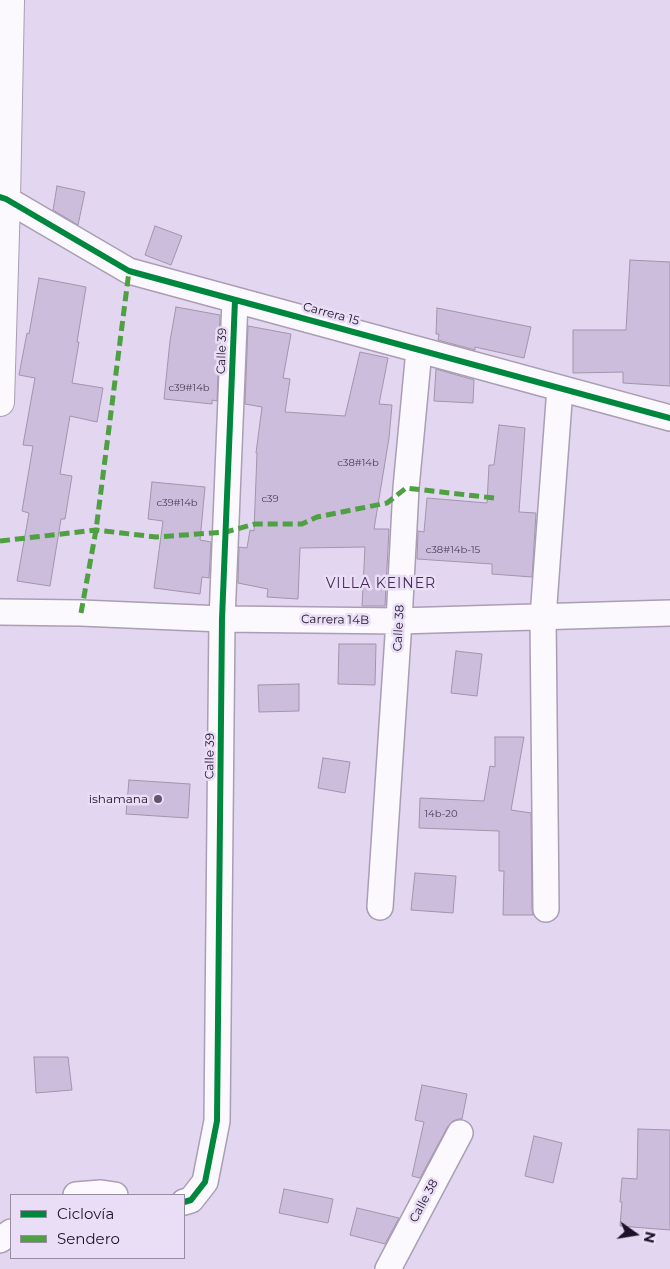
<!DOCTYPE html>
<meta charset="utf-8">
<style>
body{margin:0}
#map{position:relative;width:670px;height:1269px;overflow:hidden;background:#e3d6f0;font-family:Montserrat,sans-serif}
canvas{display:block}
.legend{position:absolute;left:10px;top:1194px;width:175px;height:65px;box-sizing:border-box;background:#eadef6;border:1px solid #988ca3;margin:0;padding:6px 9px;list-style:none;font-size:15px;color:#1c1127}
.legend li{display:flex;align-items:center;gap:10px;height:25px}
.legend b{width:25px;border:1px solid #988ca3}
.north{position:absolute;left:610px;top:1209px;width:50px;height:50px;-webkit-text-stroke:4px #eadef6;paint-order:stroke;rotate:103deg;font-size:14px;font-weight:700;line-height:20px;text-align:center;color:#1c1127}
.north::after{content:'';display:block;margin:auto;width:18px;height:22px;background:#1c1127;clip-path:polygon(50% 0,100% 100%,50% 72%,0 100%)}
</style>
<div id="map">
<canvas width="670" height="1269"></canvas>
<ul class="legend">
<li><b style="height:6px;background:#00873e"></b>Ciclovía</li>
<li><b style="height:6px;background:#4fa042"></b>Sendero</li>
</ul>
<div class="north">N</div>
</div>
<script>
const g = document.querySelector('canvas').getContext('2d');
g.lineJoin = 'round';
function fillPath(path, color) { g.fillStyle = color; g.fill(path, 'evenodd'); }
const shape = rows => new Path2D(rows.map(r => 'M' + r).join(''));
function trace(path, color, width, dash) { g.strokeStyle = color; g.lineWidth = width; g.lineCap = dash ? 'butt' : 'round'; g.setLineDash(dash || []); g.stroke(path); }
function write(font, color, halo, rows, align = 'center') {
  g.font = font + ' Montserrat,sans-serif'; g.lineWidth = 5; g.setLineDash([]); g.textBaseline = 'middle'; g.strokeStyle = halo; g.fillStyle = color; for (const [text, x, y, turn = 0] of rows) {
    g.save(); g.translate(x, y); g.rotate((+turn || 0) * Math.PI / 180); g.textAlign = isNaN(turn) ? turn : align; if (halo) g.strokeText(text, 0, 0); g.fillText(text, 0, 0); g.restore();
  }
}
const building = shape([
 [57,186,85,192,78,225,53,210,57,186],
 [155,226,182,236,171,265,145,255,155,226],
 [630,260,670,262,670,386,623,383,623,372,573,373,573,330,626,330,630,260],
 [39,278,86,287,77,342,79,342,72,383,103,388,97,422,70,416,60,474,72,476,65,519,61,519,50,586,17,581,29,513,22,511,33,446,23,445,35,378,19,375,27,333,29,334,39,278],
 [176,307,220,315,217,401,212,400,212,404,164,399,170,341,176,307],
 [437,308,531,327,524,358,475,347,475,350,438,340,439,334,436,334,437,308],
 [248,326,291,334,283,378,290,379,285,412,345,416,360,352,388,358,379,404,392,405,389,438,374,529,389,529,385,606,362,606,365,547,300,548,298,599,267,597,268,589,238,583,239,547,247,548,250,530,254,531,257,453,256,453,262,407,245,404,248,326],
 [436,369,474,380,473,403,434,401,436,369],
 [499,425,525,428,519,512,536,513,532,577,492,574,492,564,417,559,418,531,424,532,427,498,487,503,489,465,494,465,499,425],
 [152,482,205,487,200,540,211,542,209,578,202,577,200,594,154,588,163,521,148,519,152,482],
 [339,644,376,644,375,685,338,684,339,644],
 [456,651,482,654,477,696,451,693,456,651],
 [299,684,299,711,259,712,258,685,299,684],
 [495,737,524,737,511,810,531,813,532,909,533,915,503,915,504,871,499,871,499,831,419,828,420,798,484,801,490,766,495,767,495,737],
 [323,758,350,762,345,793,318,788,323,758],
 [129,780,190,784,188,818,126,814,129,780],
 [415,873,456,876,453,913,411,910,415,873],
 [34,1057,68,1057,72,1090,36,1093,34,1057],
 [422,1085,467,1094,462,1119,459,1119,453,1121,448,1126,420,1178,412,1176,424,1122,415,1120,422,1085],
 [638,1129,670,1130,670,1230,620,1226,622,1202,620,1202,622,1178,637,1179,638,1129],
 [534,1136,562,1143,553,1183,525,1176,534,1136],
 [284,1189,333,1199,328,1223,279,1213,284,1189],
 [357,1208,399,1218,385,1244,350,1235,357,1208]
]);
const minor = shape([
 [0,197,6,199,129,271,670,418],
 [0,612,81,613,222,619,399,621,670,613],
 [380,907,399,621,406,488,419,350],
 [546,909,543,617,560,388],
 [76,1195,101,1193,115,1195],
 [184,1202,191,1200,205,1182,217,1121,222,619,235,300],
 [0,1240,11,1232],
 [388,1269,460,1133]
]);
const tertiary = shape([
 [0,402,6,199,10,0]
]);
const quiet = shape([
 [0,541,96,530,156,537,226,532,255,524,302,524,317,517,387,503,406,488,494,498],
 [81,613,96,530,129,271]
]);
const cycleway = shape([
 [0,197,6,199,129,271,670,418],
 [184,1202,191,1200,205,1182,217,1121,222,619,235,300]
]);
const markers = [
 [158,799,5,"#62566d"]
];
const numberNames = [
 ["c39#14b",189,388],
 ["c38#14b",358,463],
 ["c39",270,499],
 ["c39#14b",177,503],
 ["c38#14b-15",453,550],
 ["14b-20",441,814]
];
const streetNames = [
 ["Carrera 15",331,314,15],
 ["Calle 39",222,351,-88],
 ["Carrera 14B",335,620,1],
 ["Calle 38",399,628,-87],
 ["Calle 39",210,756,-89],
 ["Calle 38",424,1201,-62]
];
const poiNames = [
 ["ishamana",148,799]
];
const neighbourhoodNames = [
 ["VILLA KEINER",381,584]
];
fillPath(building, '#cdbddc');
trace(building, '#a095ab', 1);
trace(minor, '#a99eb4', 28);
trace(tertiary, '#a99eb4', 30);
trace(minor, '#fbf9fd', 25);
trace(tertiary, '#fbf9fd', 28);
trace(quiet, '#4fa042', 5, [10, 5]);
trace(cycleway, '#00873e', 6);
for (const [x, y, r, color] of markers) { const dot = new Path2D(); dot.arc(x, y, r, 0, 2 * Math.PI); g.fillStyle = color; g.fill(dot); trace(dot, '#eadef6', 2); }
write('10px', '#483c54', null, numberNames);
write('12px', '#1c1127', '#eadef6', streetNames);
write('12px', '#1c1127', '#eadef6', poiNames, 'right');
g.letterSpacing = '1px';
write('14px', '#452a5b', '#eadef6', neighbourhoodNames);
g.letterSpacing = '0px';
</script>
